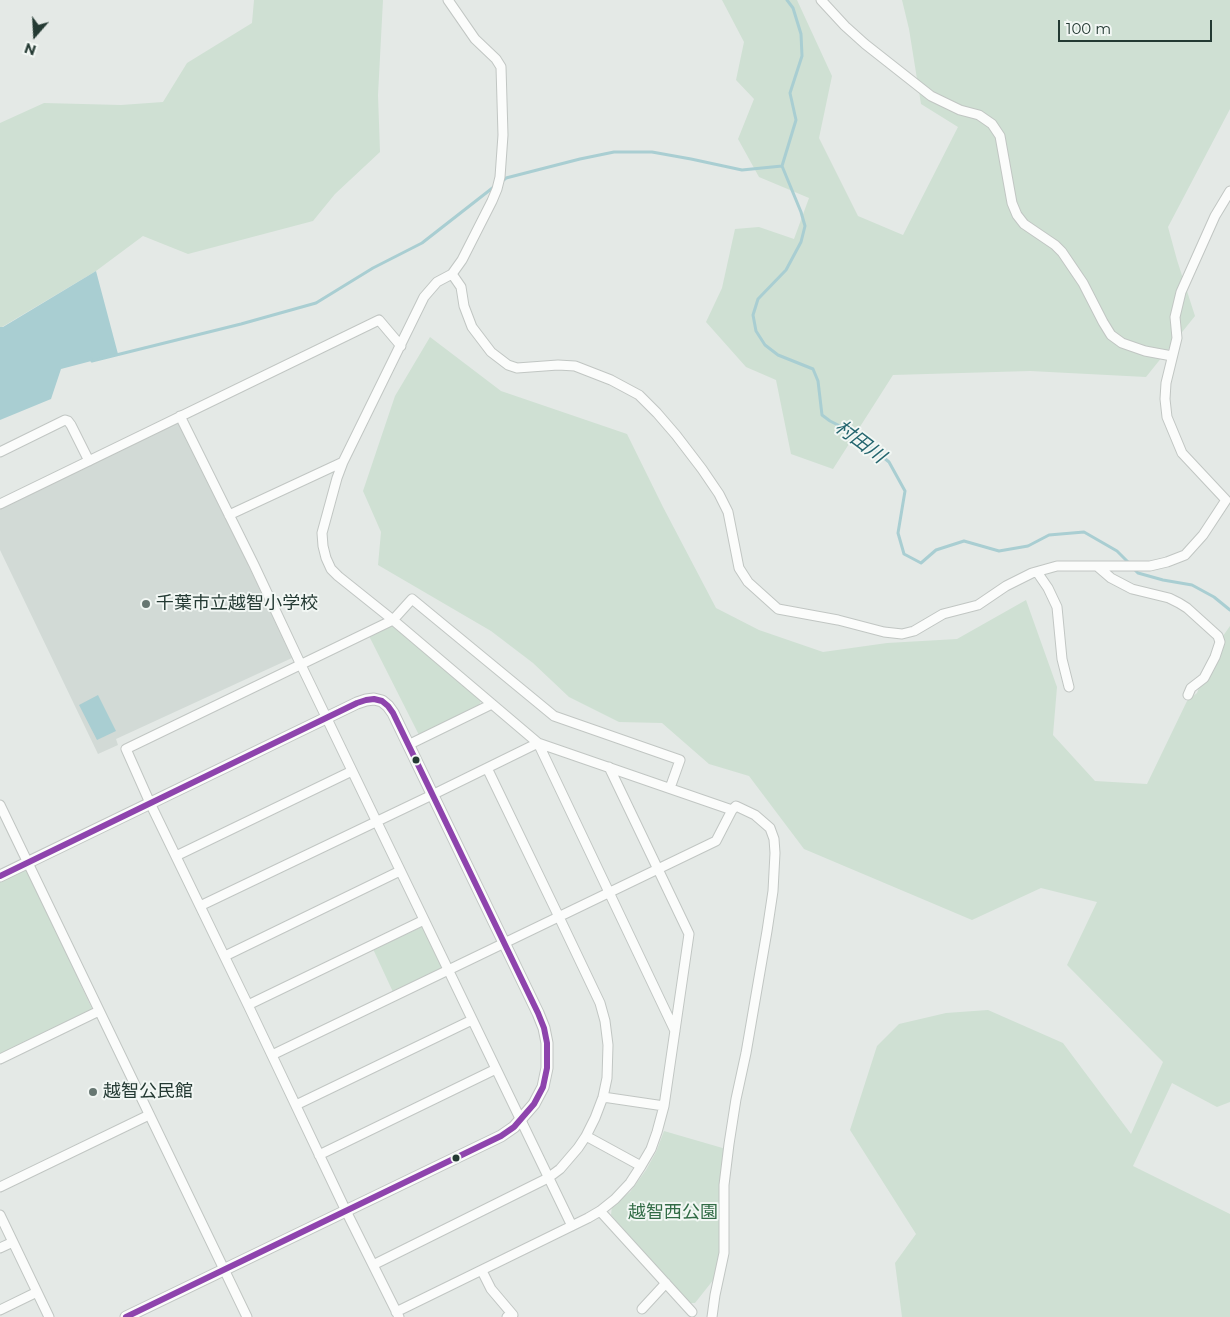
<!DOCTYPE html>
<meta charset="utf-8">
<style>
body{margin:0}
#map{position:relative;width:1230px;height:1317px;overflow:hidden;background:#e4e9e6;font-family:Montserrat,sans-serif}
canvas{display:block}
.north{position:absolute;left:10px;top:10px;width:50px;height:50px;-webkit-text-stroke:4px #f2f7f4;paint-order:stroke;rotate:199deg;font-size:14px;font-weight:700;line-height:20px;text-align:center;color:#243a33}
.north::after{content:'';display:block;margin:auto;width:18px;height:22px;background:#243a33;clip-path:polygon(50% 0,100% 100%,50% 72%,0 100%)}
.scale{position:absolute;left:1058px;top:20px;width:154px;height:22px;box-sizing:border-box;border:2px solid #243a33;border-top:0;padding-left:6px;font-size:15px;line-height:18px;white-space:nowrap;color:#243a33;-webkit-text-stroke:4px #f2f7f4;paint-order:stroke}
</style>
<div id="map">
<canvas width="1230" height="1317"></canvas>
<div class="north">N</div>
<div class="scale">100 m</div>
</div>
<script>
const g = document.querySelector('canvas').getContext('2d');
g.lineJoin = 'round';
function fillPath(path, color) { g.fillStyle = color; g.fill(path, 'evenodd'); }
const shape = rows => new Path2D(rows.map(r => 'M' + r).join(''));
function trace(path, color, width, dash) { g.strokeStyle = color; g.lineWidth = width; g.lineCap = dash ? 'butt' : 'round'; g.setLineDash(dash || []); g.stroke(path); }
function write(font, color, halo, rows, align = 'center') {
  g.font = font + ' Montserrat,"Noto Sans JP",sans-serif'; g.lineWidth = 4; g.setLineDash([]); g.textBaseline = 'middle'; g.strokeStyle = halo; g.fillStyle = color; for (const [text, x, y, turn = 0] of rows) {
    g.save(); g.translate(x, y); g.rotate((+turn || 0) * Math.PI / 180); g.textAlign = isNaN(turn) ? turn : align; if (halo) g.strokeText(text, 0, 0); g.fillText(text, 0, 0); g.restore();
  }
}
const built = shape([
 [177,423,182,424,292,658,116,739,118,745,98,754,0,550,0,508]
]);
const green = shape([
 [254,0,383,0,378,95,380,152,335,194,313,221,188,254,143,236,96,271,2,327,0,327,0,123,44,103,121,105,163,102,187,63,252,23],
 [722,0,797,0,832,76,819,138,858,216,903,235,958,127,921,104,909,29,902,0,1230,0,1230,109,1168,227,1177,260,1195,316,1146,377,1030,371,893,375,833,469,791,454,776,380,746,367,706,322,722,288,735,229,759,227,794,239,809,198,759,177,738,139,754,99,736,80,744,42],
 [430,337,501,391,627,434,663,507,716,608,759,630,823,652,887,643,957,639,1026,600,1057,687,1053,735,1095,781,1147,784,1187,701,1197,693,1211,653,1230,626,1230,1102,1217,1107,1172,1083,1133,1166,1230,1214,1230,1317,902,1317,895,1263,916,1234,850,1130,877,1046,899,1024,946,1013,988,1010,1063,1043,1131,1134,1163,1062,1067,965,1097,902,1041,888,972,920,804,849,749,776,709,764,662,723,619,722,569,697,533,663,491,631,378,565,381,532,363,491,395,396],
 [389,626,396,627,482,699,479,705,419,735,369,636],
 [27,868,93,1011,0,1055,0,881],
 [424,926,444,967,393,992,373,949],
 [664,1131,726,1149,720,1195,719,1252,718,1263,714,1279,695,1303,689,1303,611,1215,612,1206,630,1192,646,1170,656,1152]
]);
const water = shape([
 [96,271,118,354,61,369,51,399,0,420,0,327,3,327],
 [98,695,116,731,97,740,79,705]
]);
const stream = shape([
 [787,0,793,8,801,34,802,56,790,93,796,120,782,166,801,212,805,226,801,242,786,270,758,299,753,315,756,331,765,345,778,355,813,369,818,381,822,415,830,421,854,433,889,462,905,491,898,533,904,554,921,563,936,550,964,541,999,551,1028,546,1049,535,1084,532,1117,551,1129,563],
 [500,183,506,178,580,159,614,152,652,152,691,159,742,170,782,166],
 [91,359,92,361,241,324,316,303,373,268,422,243,495,186],
 [1133,568,1138,573,1163,580,1192,585,1214,597,1230,610]
]);
const minor = shape([
 [821,0,845,26,865,44,931,96,960,110,979,115,992,124,1000,136,1012,203,1017,215,1024,224,1055,245,1062,252,1083,283,1103,322,1111,335,1122,343,1145,351,1172,356],
 [452,274,461,287,464,306,472,327,491,352,508,365,517,368,558,365,575,366,611,380,639,395,657,413,676,435,702,469,719,494,728,512,739,568,748,582,778,609,838,620,884,632,902,634,914,631,943,614,978,605,1006,586,1032,573,1057,566,1150,566,1167,562,1185,555,1203,535,1226,500,1182,453,1167,417,1165,399,1166,383,1177,338,1175,317,1181,292,1215,216,1230,191],
 [180,416,254,565,301,665,572,1226],
 [0,452,65,420,68,421,71,425,89,461],
 [0,504,379,320,401,346],
 [229,515,343,462],
 [1097,566,1111,578,1132,589,1169,598,1179,603,1187,608,1218,636,1220,642,1215,657,1204,678,1191,688,1188,695],
 [1037,572,1048,588,1057,607,1062,659,1069,687],
 [408,745,492,704],
 [0,805,247,1317],
 [176,856,352,771],
 [200,906,432,795,538,743,675,1031],
 [225,956,400,871],
 [248,1005,424,920],
 [272,1055,716,841,732,810,538,743,393,620,338,576,331,569,326,558,323,546,322,533,337,478,343,462,424,297,437,282,452,274,462,260,492,201,497,189,500,177,503,135,501,67,496,59,475,39,448,0],
 [0,1059,99,1011],
 [603,1097,664,1106],
 [296,1105,472,1020],
 [586,1136,641,1166],
 [319,1155,496,1069],
 [0,1187,149,1115],
 [600,1211,692,1312],
 [0,1215,49,1317],
 [0,1248,13,1242],
 [373,1265,548,1178,560,1169,578,1148,586,1136,595,1118,603,1097,607,1078,608,1045,605,1021,600,1003,559,917,487,768],
 [482,1271,491,1289,513,1315,507,1317],
 [642,1309,666,1283],
 [0,1310,37,1292],
 [396,1312,588,1218,600,1211,615,1199,630,1183,641,1166,651,1149,657,1132,664,1106,689,934,609,767],
 [399,1317,346,1211,248,1005,150,803,126,749,393,620,412,599,554,716,680,760,670,788],
 [712,1317,715,1295,724,1253,724,1185,729,1144,736,1099,746,1053,767,931,773,891,775,853,774,839,770,828,755,815,736,806,732,810]
]);
const tertiary = shape([
 [0,876,357,703,366,700,374,699,382,701,388,706,393,713,538,1013,544,1028,547,1043,547,1068,543,1087,534,1104,514,1127,501,1136,126,1317]
]);
const bus1 = shape([
 [0,876,357,703,366,700,374,699,382,701,388,706,393,713,538,1013,544,1028,547,1043,547,1068,543,1087,534,1104,514,1127,501,1136,126,1317]
]);
const markers = [
 [146,604,5,"#677772"],
 [416,760,4.5,"#243a33"],
 [93,1092,5,"#677772"],
 [456,1158,4.5,"#243a33"]
];
const poiNames = [
 ["千葉市立越智小学校",156,604],
 ["越智公民館",103,1092]
];
const parkNames = [
 ["越智西公園",673,1213]
];
const waterNames = [
 ["村田川",860,442,37]
];
fillPath(built, '#d2dad6');
fillPath(green, '#cfe0d3');
fillPath(water, '#a9ced2');
trace(stream, '#a9ced2', 3);
trace(minor, '#c1c6c3', 11);
trace(tertiary, '#c1c6c3', 13);
trace(minor, '#fbfcfb', 9);
trace(tertiary, '#fbfcfb', 11);
trace(bus1, '#8e44ad', 6);
for (const [x, y, r, color] of markers) { const dot = new Path2D(); dot.arc(x, y, r, 0, 2 * Math.PI); g.fillStyle = color; g.fill(dot); trace(dot, '#f2f7f4', 2); }
write('18px', '#243a33', '#f2f7f4', poiNames, 'left');
write('18px', '#326c46', '#f2f7f4', parkNames);
write('italic 19px', '#24666f', '#f2f7f4', waterNames);
</script>
